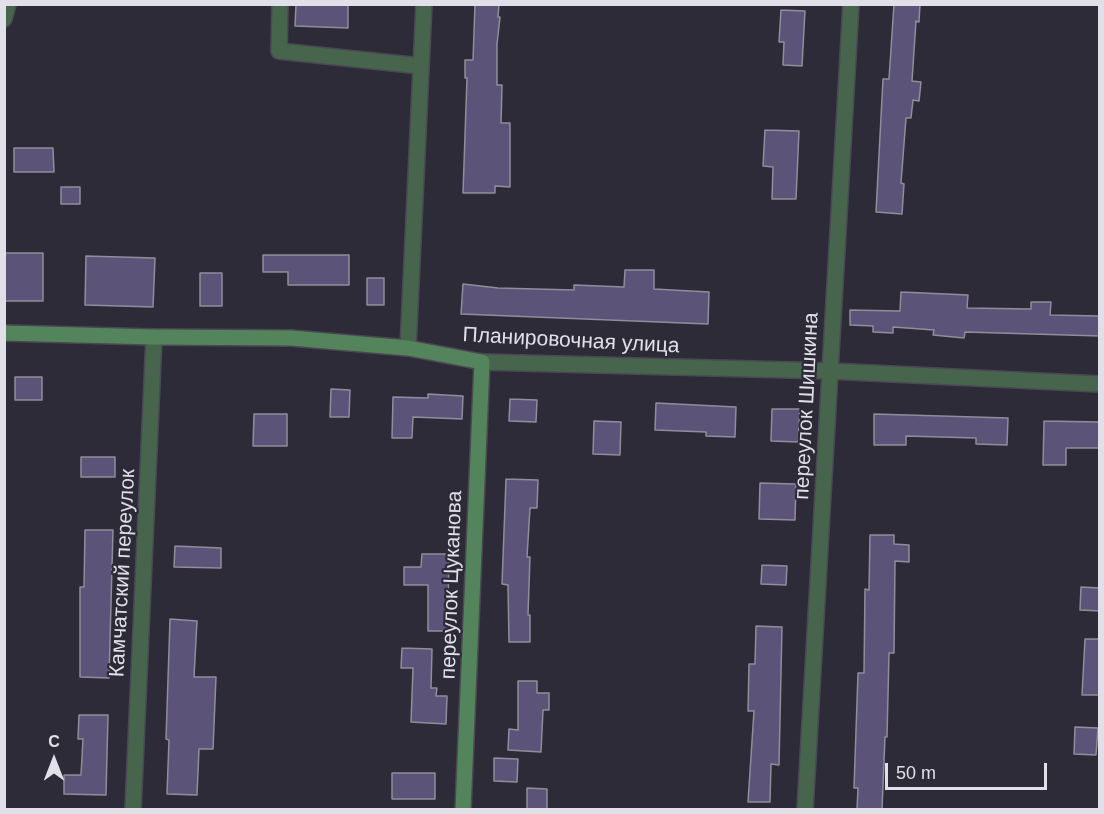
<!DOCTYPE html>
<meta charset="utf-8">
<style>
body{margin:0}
#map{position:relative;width:1104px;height:814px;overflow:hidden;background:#2d2b37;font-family:Arial,sans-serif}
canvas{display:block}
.frame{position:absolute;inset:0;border:6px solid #e1e0e8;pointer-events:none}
.north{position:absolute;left:24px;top:730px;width:60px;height:60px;-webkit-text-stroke:4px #2d2b37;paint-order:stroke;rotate:0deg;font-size:16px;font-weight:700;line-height:24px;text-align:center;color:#e1e0e8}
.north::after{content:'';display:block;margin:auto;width:21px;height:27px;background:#e1e0e8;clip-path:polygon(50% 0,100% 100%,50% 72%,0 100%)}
.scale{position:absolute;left:885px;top:763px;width:162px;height:27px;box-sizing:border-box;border:3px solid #e1e0e8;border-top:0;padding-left:8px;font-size:18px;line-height:21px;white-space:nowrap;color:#e1e0e8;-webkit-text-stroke:4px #2d2b37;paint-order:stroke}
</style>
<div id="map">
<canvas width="1104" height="814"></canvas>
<div class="frame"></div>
<div class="north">С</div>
<div class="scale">50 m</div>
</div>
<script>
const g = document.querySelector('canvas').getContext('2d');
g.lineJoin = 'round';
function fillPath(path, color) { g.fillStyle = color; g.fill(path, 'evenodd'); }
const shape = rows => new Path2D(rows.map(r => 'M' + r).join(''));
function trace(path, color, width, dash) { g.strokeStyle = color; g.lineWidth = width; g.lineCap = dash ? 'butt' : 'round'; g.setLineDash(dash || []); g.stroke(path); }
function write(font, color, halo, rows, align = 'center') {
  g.font = font + ' Arial,sans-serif'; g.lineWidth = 4.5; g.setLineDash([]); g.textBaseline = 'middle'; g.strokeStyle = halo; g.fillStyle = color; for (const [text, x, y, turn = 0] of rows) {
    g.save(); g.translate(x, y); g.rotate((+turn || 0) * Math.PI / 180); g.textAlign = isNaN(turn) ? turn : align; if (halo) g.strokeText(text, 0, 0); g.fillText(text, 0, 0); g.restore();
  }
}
const building = shape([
 [296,4,348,4,348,28,295,26,296,4],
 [475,4,499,4,498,17,500,17,497,44,497,85,502,85,501,123,510,123,510,187,495,186,495,193,463,193,467,78,465,78,465,60,473,60,475,4],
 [894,4,920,4,919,22,916,21,912,81,921,82,919,101,913,100,911,118,906,118,901,183,904,184,902,214,876,212,883,79,889,79,894,4],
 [781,10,805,11,802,66,783,65,784,42,779,42,781,10],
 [765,130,799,131,796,199,772,199,773,167,763,166,765,130],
 [14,148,53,148,54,172,14,172,14,148],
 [61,187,80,187,80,204,61,204,61,187],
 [4,253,43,253,43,301,4,301,4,253],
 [263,255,349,255,349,285,288,285,288,272,263,272,263,255],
 [86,256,155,258,153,307,85,305,86,256],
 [625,270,654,270,654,289,709,292,708,324,461,314,463,284,498,288,574,290,574,285,624,287,625,270],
 [200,273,222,273,222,306,200,306,200,273],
 [367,278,384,278,384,305,367,305,367,278],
 [901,292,968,295,967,308,1031,309,1031,302,1051,302,1050,315,1100,316,1100,336,965,332,964,338,933,335,934,330,893,327,893,333,873,332,873,326,850,325,850,310,900,311,901,292],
 [15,377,42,377,42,400,15,400,15,377],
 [331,389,350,390,349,417,330,417,331,389],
 [428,394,463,396,462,419,413,417,412,438,392,438,393,397,428,398,428,394],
 [510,399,537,400,536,422,509,421,510,399],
 [656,403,736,407,735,437,706,436,706,432,655,430,656,403],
 [772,409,800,409,798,442,771,441,772,409],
 [254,414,287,414,287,446,253,446,254,414],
 [874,414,1008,418,1007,445,976,444,976,438,906,436,906,445,874,445,874,414],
 [594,421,621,422,620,455,593,454,594,421],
 [1044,421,1100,422,1100,448,1066,448,1066,465,1043,465,1044,421],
 [81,457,115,457,115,477,81,477,81,457],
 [506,479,538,480,537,508,530,508,527,557,530,557,528,615,530,615,530,642,509,642,508,585,502,584,506,479],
 [760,483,796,484,795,520,759,519,760,483],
 [85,530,113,530,109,678,80,677,80,587,84,587,85,530],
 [870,535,894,535,894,544,909,545,909,562,895,561,894,653,889,653,887,737,885,737,882,810,857,810,858,788,854,788,858,673,864,673,865,589,869,590,870,535],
 [175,546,221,548,221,568,174,567,175,546],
 [422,554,449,554,448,608,451,608,451,631,428,631,428,585,404,585,404,567,421,567,422,554],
 [762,565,787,566,786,585,761,584,762,565],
 [1081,587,1100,588,1100,611,1080,610,1081,587],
 [170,619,197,621,194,677,216,677,213,749,199,749,197,795,167,794,169,740,166,739,170,619],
 [756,626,782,627,779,765,771,764,770,802,748,802,754,711,748,711,749,664,755,664,756,626],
 [1085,639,1100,639,1100,695,1082,695,1085,639],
 [402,648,432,649,431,688,437,688,436,696,447,696,446,724,411,722,413,668,401,668,402,648],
 [518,681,537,681,537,693,549,693,549,710,543,710,541,752,508,750,509,729,518,730,518,681],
 [79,715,108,715,106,795,64,794,64,775,81,775,83,739,78,739,79,715],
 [1075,727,1098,728,1096,755,1074,754,1075,727],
 [494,758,518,759,517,782,494,781,494,758],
 [392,773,435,773,435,799,392,799,392,773],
 [527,788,547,789,547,810,527,810,527,788]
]);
const street = shape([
 [280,4,279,51,421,66],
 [4,19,8,4],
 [408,348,424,4],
 [482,362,829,371,1100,384],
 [133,810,154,337],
 [805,810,851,4]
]);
const secondary = shape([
 [4,333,154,337,291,338,408,348,482,362,463,810]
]);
const streetNames = [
 ["Планировочная улица",571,341,3],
 ["переулок Шишкина",807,406,-87],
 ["Камчатский переулок",123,573,-87],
 ["переулок Цуканова",452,585,-88]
];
fillPath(building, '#5c5478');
trace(building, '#908d9c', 1.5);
trace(street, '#4a4853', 18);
trace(secondary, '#4a4853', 18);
trace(street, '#47654c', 15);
trace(secondary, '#54845c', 15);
write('21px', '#e1e0e8', '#2d2b37', streetNames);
</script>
